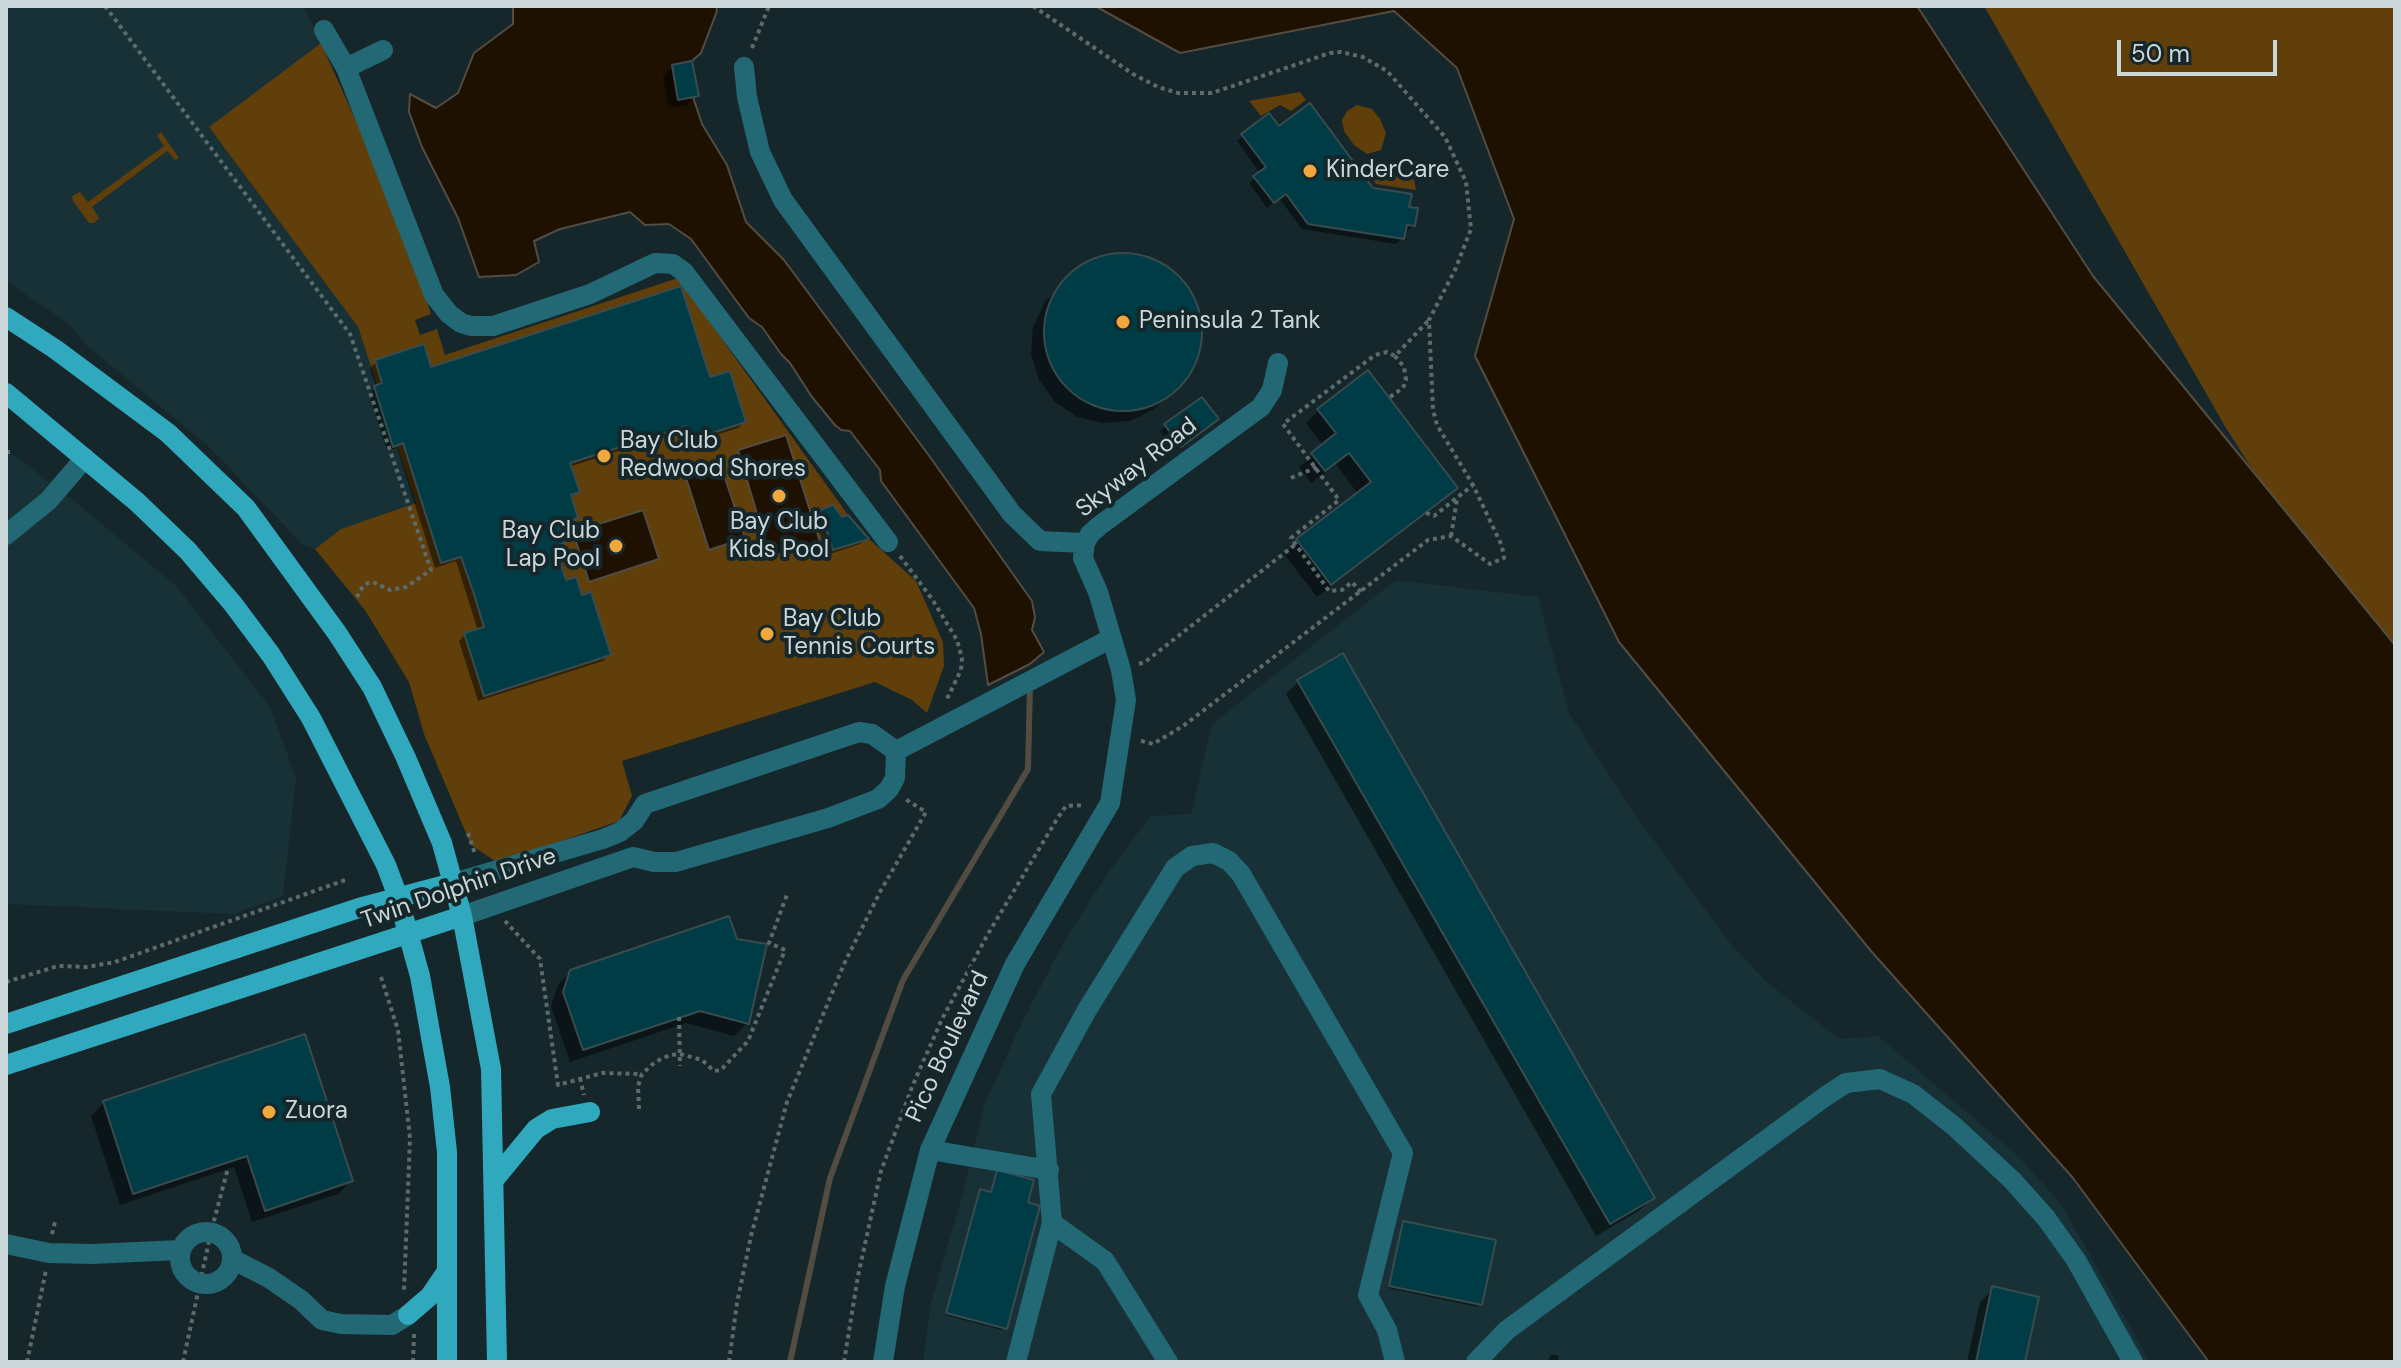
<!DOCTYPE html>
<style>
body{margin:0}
#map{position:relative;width:2401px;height:1368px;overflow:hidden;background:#16272b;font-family:"DM Sans",sans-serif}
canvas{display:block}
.frame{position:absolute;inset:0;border:8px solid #ccd7d9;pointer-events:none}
.scale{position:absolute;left:2117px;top:40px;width:160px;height:36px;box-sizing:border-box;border:4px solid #ccd7d9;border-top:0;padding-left:10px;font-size:24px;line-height:28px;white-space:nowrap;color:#ccd7d9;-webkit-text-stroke:6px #16272b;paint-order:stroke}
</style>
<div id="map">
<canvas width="2401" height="1368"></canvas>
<div class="frame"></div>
<div class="scale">50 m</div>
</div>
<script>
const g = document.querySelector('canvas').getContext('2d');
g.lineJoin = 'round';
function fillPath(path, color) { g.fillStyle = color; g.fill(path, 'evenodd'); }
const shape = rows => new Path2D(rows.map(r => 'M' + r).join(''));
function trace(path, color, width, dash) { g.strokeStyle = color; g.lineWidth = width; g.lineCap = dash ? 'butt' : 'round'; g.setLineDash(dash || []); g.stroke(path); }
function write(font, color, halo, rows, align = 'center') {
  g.font = font + ' "DM Sans",sans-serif'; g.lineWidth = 8; g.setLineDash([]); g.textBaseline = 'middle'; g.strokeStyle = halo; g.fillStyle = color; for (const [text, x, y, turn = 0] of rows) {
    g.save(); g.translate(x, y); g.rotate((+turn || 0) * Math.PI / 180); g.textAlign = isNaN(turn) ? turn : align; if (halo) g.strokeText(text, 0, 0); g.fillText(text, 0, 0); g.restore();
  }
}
const built = shape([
 [6,6,304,6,321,43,209,127,358,327,417,503,341,529,315,549,303,545,208,446,87,346,69,324,6,281],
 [6,449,78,504,176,586,270,707,296,778,283,896,233,914,6,904],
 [1396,580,1538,597,1569,713,1636,816,1732,946,1769,984,1839,1039,1878,1036,2018,1156,2062,1205,2150,1362,923,1362,931,1302,963,1193,984,1106,1022,1022,1065,940,1106,876,1150,816,1191,814,1212,724]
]);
const green = shape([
 [1984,6,2395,6,2395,693,2226,428],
 [321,43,403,226,431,314,415,320,420,335,437,329,445,355,678,278,848,515,869,539,916,581,943,642,944,666,927,713,912,700,875,682,622,761,632,796,619,821,498,863,471,845,424,734,409,682,365,610,315,549,341,529,416,503,358,327,209,127],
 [1300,92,1306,100,1291,111,1280,105,1261,116,1249,101],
 [1357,105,1372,109,1380,119,1386,133,1381,150,1367,154,1354,145,1344,131,1342,120,1347,111],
 [161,132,179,158,175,160,167,151,92,207,99,218,94,223,89,223,73,201,72,196,80,192,88,202,164,146,157,136],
 [1392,162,1402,163,1402,170,1405,174,1413,175,1416,190,1376,184,1368,173]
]);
const water = shape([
 [513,6,716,6,717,11,701,53,692,61,672,65,678,99,693,97,702,124,727,165,746,222,784,260,930,457,1032,601,1035,617,1032,630,1044,652,1030,664,988,685,981,634,974,608,881,481,880,470,850,431,841,430,835,425,812,397,790,363,781,354,762,327,749,318,691,239,669,224,645,225,630,212,560,229,534,241,539,262,516,275,479,277,458,218,422,147,409,112,410,94,436,108,458,93,474,53,513,24,513,6],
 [1095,6,1917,6,2093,276,2395,645,2395,1362,2209,1362,2073,1178,1871,951,1619,642,1475,356,1514,219,1457,68,1394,11,1180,53,1095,6],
 [786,435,820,542,770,557,738,450,786,435],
 [721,466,745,538,709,550,686,478,721,466],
 [643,510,659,559,589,582,573,532,643,510]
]);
const shadow = shape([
 [673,67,696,95,687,105,669,108,663,76],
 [1279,129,1372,190,1407,209,1413,225,1407,231,1404,231,1403,238,1396,244,1302,229,1279,198,1267,208,1249,183,1260,173,1237,141,1243,136],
 [1124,254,1148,258,1170,269,1187,286,1198,308,1201,332,1197,356,1186,378,1154,409,1130,421,1103,423,1077,417,1055,402,1039,380,1031,354,1033,327,1045,302,1078,269,1099,258],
 [376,362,430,370,709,379,744,422,738,428,685,445,680,431,569,467,577,492,571,498,575,517,569,523,558,527,562,542,554,549,565,583,581,597,609,654,603,661,478,701,459,641,465,635,478,631,456,561,435,568,397,448,387,451,369,394,376,387,370,368],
 [1319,410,1455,488,1443,501,1317,597,1284,554,1358,494,1336,464,1311,483,1299,467,1323,446,1306,423],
 [1210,425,1174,451,1160,431,1166,426],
 [821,511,841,520,866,539,860,544,827,555,815,517],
 [1299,681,1653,1198,1640,1210,1596,1236,1286,694],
 [571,971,747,1023,734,1036,686,1023,570,1062,551,1006,558,985],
 [104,1103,351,1181,338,1194,252,1222,234,1167,120,1205,91,1116],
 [997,1172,1005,1328,1002,1330,945,1315,978,1194,980,1191,990,1194],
 [1404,1223,1480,1304,1478,1307,1388,1288],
 [1993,1289,2023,1362,1967,1362,1980,1302],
 [1551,1354,1559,1356,1558,1362,1548,1362]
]);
const stream = shape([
 [790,1362,830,1178,903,980,1028,769,1030,685]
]);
const building = shape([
 [692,61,699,96,678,100,672,65,692,61],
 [1310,103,1373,188,1412,194,1409,207,1418,208,1415,226,1407,225,1404,239,1308,224,1286,194,1274,203,1253,176,1266,167,1241,134,1269,113,1279,126,1310,103],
 '1044 332a79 79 0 1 1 158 0a79 79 0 1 1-158 0Z',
 [681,286,710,377,730,371,746,422,691,440,686,426,570,463,580,492,571,495,578,518,559,524,565,543,555,546,566,580,576,577,582,595,591,592,611,655,484,696,464,633,484,627,473,591,461,557,441,563,403,443,393,447,374,386,382,383,375,360,424,344,431,367,681,286],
 [1368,370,1458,488,1331,585,1296,539,1371,482,1349,453,1325,471,1311,453,1336,433,1317,409,1368,370],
 [1202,397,1219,419,1181,447,1164,424,1202,397],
 [833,505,842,517,848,515,869,539,833,550,820,510,833,505],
 [1343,653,1655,1198,1610,1224,1297,680,1343,653],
 [729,916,737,939,767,944,749,1024,700,1011,583,1050,563,992,570,970,729,916],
 [305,1034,353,1181,265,1211,247,1156,133,1194,103,1101,305,1034],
 [997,1170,1034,1180,1028,1202,1040,1206,1007,1329,946,1313,980,1189,991,1192,997,1170],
 [1403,1221,1496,1240,1482,1305,1389,1286,1403,1221],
 [1992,1286,2039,1297,2025,1362,1976,1362,1992,1286]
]);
const path = shape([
 [105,6,350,334,431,570,406,587,390,590,373,582,368,583,363,586,357,597],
 [1033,6,1133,74,1158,87,1178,93,1212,93,1330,53,1341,52,1363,57,1387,71,1445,137,1466,182,1471,229,1455,270,1429,320,1433,410,1437,425,1473,485,1502,546,1504,558,1490,564,1451,536,1428,540,1183,726,1153,744,1138,740],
 [752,48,769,6],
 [1390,397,1403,388,1406,380,1404,367,1395,356],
 [6,452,13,452],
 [1291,478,1315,468,1319,463],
 [1426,513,1434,516,1473,485],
 [1451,536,1457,499],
 [900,556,932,599,957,640,962,658,961,670,946,701],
 [1361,592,1352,582,1342,590,1329,591,1291,538,1339,500,1283,424,1375,355,1387,352,1395,356,1428,321],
 [1139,664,1145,662,1296,544],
 [468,833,475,854],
 [505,921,540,959,558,1085,602,1073,642,1074],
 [381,977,398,1030,410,1138,404,1291],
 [6,982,58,966,87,967,115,962,348,879],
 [679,1017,680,1066],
 [580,1078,584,1095],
 [639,1109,638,1086,642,1074,655,1062,670,1055,680,1054,702,1060,714,1071,721,1070,748,1041,785,950,769,943,788,892],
 [52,1234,55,1222],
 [27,1362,46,1270],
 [183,1362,211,1232,228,1168],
 [413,1362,414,1334],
 [729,1362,737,1303,751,1236,787,1102,844,964,880,892,926,812,905,799],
 [844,1362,858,1276,881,1171,912,1087,942,1019,988,934,1057,819,1066,806,1084,805]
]);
const minor = shape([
 [324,30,346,68,434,295,449,314,461,323,471,326,493,326,590,294,655,263,673,264,684,272,888,542],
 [744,67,747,97,760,152,783,200,1012,514,1040,541,1085,543],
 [346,68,383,50],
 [6,535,48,501,85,458],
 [896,751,1110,639],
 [453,883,603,839,620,832,634,821,645,804,859,732,872,734,896,751,895,778,889,789,878,799,828,818,676,862,654,862,633,857,462,916],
 [930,1150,1049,1170],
 [1052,1223,1105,1261,1168,1362],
 '180 1258a26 26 0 1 1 52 0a26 26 0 1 1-52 0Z',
 [6,1244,49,1253,91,1254,181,1250],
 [232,1259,269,1278,301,1300,322,1320,341,1324,392,1325,408,1315],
 [883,1362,895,1286,930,1150,1015,964,1110,803,1126,700,1121,670,1098,592,1083,558,1085,543,1090,534,1099,526,1261,407,1272,390,1278,363],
 [1016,1362,1052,1223,1041,1094,1087,1010,1175,868,1192,856,1213,853,1229,861,1241,874,1403,1153,1368,1295,1387,1330,1395,1362],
 [1476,1362,1507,1330,1826,1096,1846,1083,1880,1079,1913,1094,1955,1127,2012,1180,2046,1218,2076,1260,2133,1362]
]);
const major = shape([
 [6,317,55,349,168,433,246,508,337,633,372,687,406,758,442,843,462,916,491,1069,497,1362],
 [6,393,137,502,188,551,233,604,271,655,311,718,386,865,398,897,420,976,440,1087,447,1152,447,1362],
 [6,1024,359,908,453,883],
 [6,1065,462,916],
 [494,1180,536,1129,552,1119,590,1112],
 [408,1315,430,1296,447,1271]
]);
const markers = [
 [1310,171,8,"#efa73e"],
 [1123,322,8,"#efa73e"],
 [604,456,8,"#efa73e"],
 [779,496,8,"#efa73e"],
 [616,546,8,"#efa73e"],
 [767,634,8,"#efa73e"],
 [269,1112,8,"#efa73e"]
];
const poiNames = [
 ["KinderCare",1326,171],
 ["Peninsula 2 Tank",1139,322],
 ["Bay Club",620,442],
 ["Redwood Shores",620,470],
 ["Bay Club",779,523,"center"],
 ["Kids Pool",779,551,"center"],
 ["Bay Club",600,532,"right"],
 ["Lap Pool",600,560,"right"],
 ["Bay Club",783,620],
 ["Tennis Courts",783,648],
 ["Zuora",285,1112]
];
const streetNames = [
 ["Skyway Road",1137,468,-38],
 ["Twin Dolphin Drive",459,889,-19],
 ["Pico Boulevard",948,1047,-65]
];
fillPath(built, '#173136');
fillPath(green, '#613f0a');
fillPath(water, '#1e1101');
trace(water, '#524c42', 2);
fillPath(shadow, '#0007');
trace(stream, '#524c42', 6);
fillPath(building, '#003c45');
trace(building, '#394b4f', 2);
trace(path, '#5c6b6e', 4, [4, 4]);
trace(minor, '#236875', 20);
trace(major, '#30a9be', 20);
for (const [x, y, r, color] of markers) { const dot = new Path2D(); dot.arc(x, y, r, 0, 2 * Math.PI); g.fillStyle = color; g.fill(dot); trace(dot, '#16272b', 3); }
write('24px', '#ccd7d9', '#16272b', poiNames, 'left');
write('24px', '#ccd7d9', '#16272b', streetNames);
</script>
